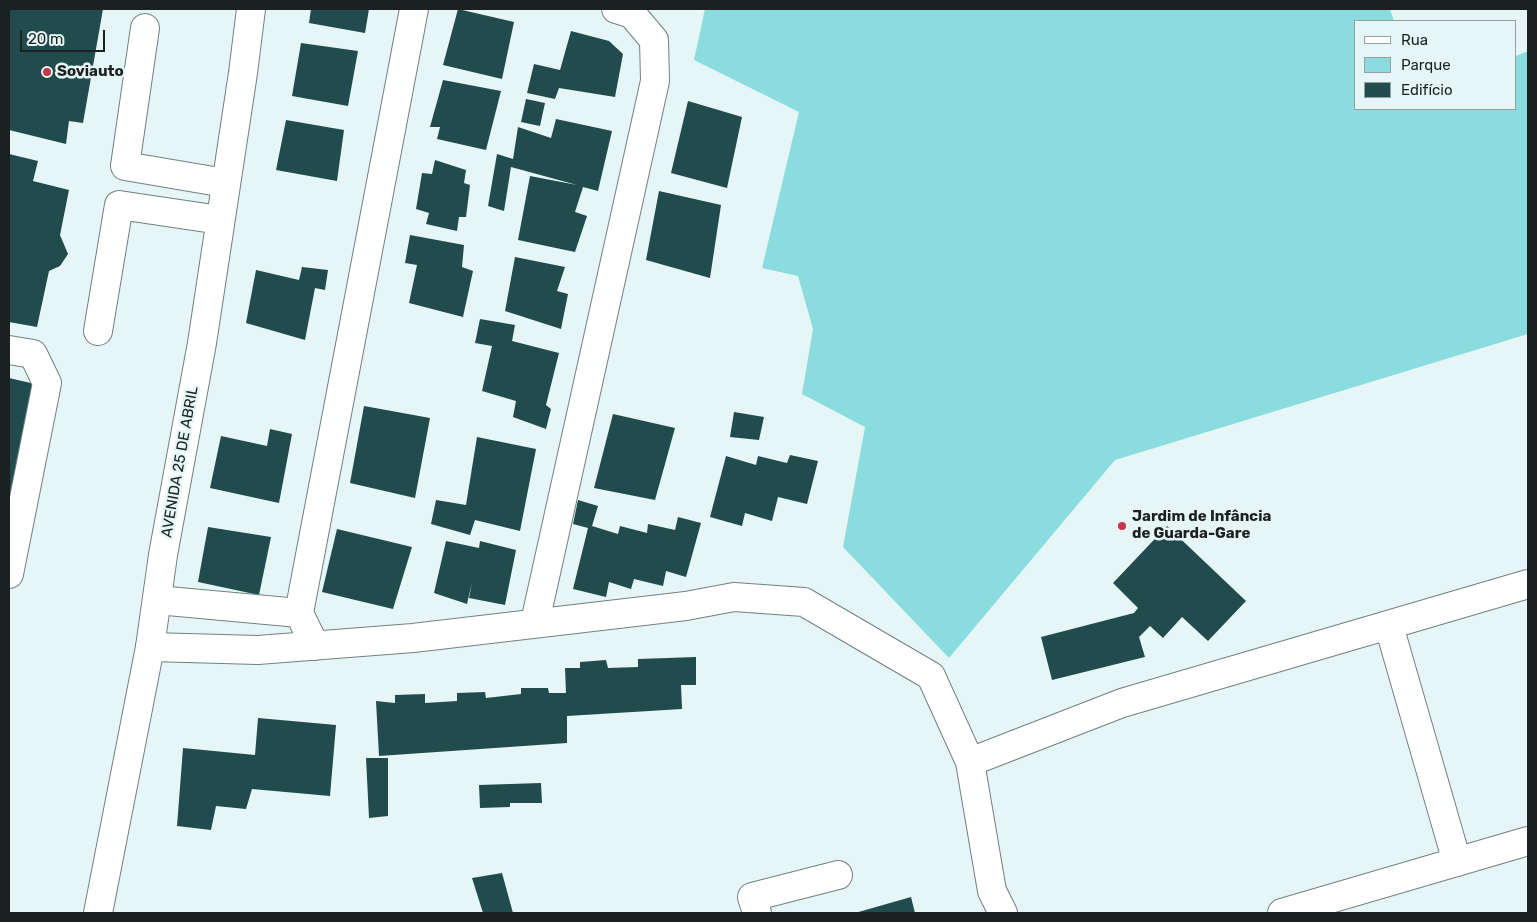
<!DOCTYPE html>
<meta charset="utf-8">
<style>
body{margin:0}
#map{position:relative;width:1537px;height:922px;overflow:hidden;background:#e6f6f6;font-family:Rubik,sans-serif}
canvas{display:block}
.frame{position:absolute;inset:0;border:10px solid #1b2121;pointer-events:none}
.legend{position:absolute;left:1354px;top:20px;width:162px;height:90px;box-sizing:border-box;background:#e6f6f6;border:1px solid #95a1a1;margin:0;padding:6px 9px;list-style:none;font-size:15px;color:#1b2121}
.legend li{display:flex;align-items:center;gap:10px;height:25px}
.legend b{width:25px;border:1px solid #95a1a1}
.scale{position:absolute;left:20px;top:30px;width:85px;height:22px;box-sizing:border-box;border:2px solid #1b2121;border-top:0;padding-left:6px;font-size:15px;line-height:18px;white-space:nowrap;color:#1b2121;-webkit-text-stroke:4px #e6f6f6;paint-order:stroke}
</style>
<div id="map">
<canvas width="1537" height="922"></canvas>
<div class="frame"></div>
<ul class="legend">
<li><b style="height:6px;background:#fff"></b>Rua</li>
<li><b style="height:14px;background:#8bdcde"></b>Parque</li>
<li><b style="height:14px;background:#214b4d"></b>Edifício</li>
</ul>
<div class="scale">20 m</div>
</div>
<script>
const g = document.querySelector('canvas').getContext('2d');
g.lineJoin = 'round';
function fillPath(path, color) { g.fillStyle = color; g.fill(path, 'evenodd'); }
const shape = rows => new Path2D(rows.map(r => 'M' + r).join(''));
function trace(path, color, width, dash) { g.strokeStyle = color; g.lineWidth = width; g.lineCap = dash ? 'butt' : 'round'; g.setLineDash(dash || []); g.stroke(path); }
function write(font, color, halo, rows, align = 'center') {
  g.font = font + ' Rubik,sans-serif'; g.lineWidth = 5; g.setLineDash([]); g.textBaseline = 'middle'; g.strokeStyle = halo; g.fillStyle = color; for (const [text, x, y, turn = 0] of rows) {
    g.save(); g.translate(x, y); g.rotate((+turn || 0) * Math.PI / 180); g.textAlign = isNaN(turn) ? turn : align; if (halo) g.strokeText(text, 0, 0); g.fillText(text, 0, 0); g.restore();
  }
}
const green = shape([
 [705,9,1390,9,1394,21,1356,21,1356,109,1516,109,1516,56,1528,51,1528,334,1115,460,949,658,843,547,865,427,802,394,813,329,798,276,762,268,799,112,694,60]
]);
const building = shape([
 [9,9,103,9,83,123,69,121,66,144,9,130],
 [311,9,369,9,365,33,309,23],
 [458,9,514,22,502,79,443,65],
 [571,31,609,41,623,54,615,97,559,88,555,99,527,93,534,64,560,70],
 [301,43,358,51,348,106,292,96],
 [443,80,501,91,486,150,437,139,440,127,430,127],
 [526,99,545,103,540,126,521,122],
 [688,101,742,117,727,188,671,173],
 [556,119,612,131,598,191,583,187,575,212,587,216,575,252,518,240,530,176,577,185,511,167,504,211,488,206,497,154,513,159,518,127,551,138],
 [286,120,344,130,337,181,276,170],
 [9,154,38,161,33,181,69,190,60,235,68,254,60,266,49,271,37,327,9,322],
 [435,160,466,170,464,183,470,185,466,217,459,217,457,231,426,224,429,213,416,209,422,173,432,174],
 [659,191,721,205,710,278,646,260],
 [410,235,464,245,462,267,473,271,463,317,409,303,417,265,405,263],
 [515,257,565,267,557,291,568,294,561,329,505,311],
 [302,267,328,270,325,290,315,288,305,340,246,323,256,270,299,280],
 [480,319,515,325,512,341,559,353,546,405,551,409,546,429,513,417,516,401,482,391,492,346,475,343],
 [9,378,35,384,9,518],
 [364,406,430,418,415,498,350,483],
 [734,412,764,417,759,440,730,437],
 [613,414,675,428,655,500,594,488],
 [270,429,292,434,279,503,210,488,221,436,267,446],
 [477,437,536,449,520,531,475,520,470,535,431,524,436,500,466,505],
 [790,455,818,461,807,504,778,497,772,521,745,513,742,526,710,517,726,456,756,465,758,456,787,463],
 [578,500,598,506,592,526,618,534,620,526,647,533,648,524,675,530,678,517,701,523,686,577,666,571,663,586,634,579,631,589,609,582,606,597,573,589,588,528,573,524],
 [1167,526,1246,601,1208,641,1182,617,1163,638,1150,626,1139,637,1145,657,1052,680,1041,637,1134,613,1138,608,1113,583],
 [208,527,271,537,259,595,198,582],
 [337,529,412,547,393,609,322,592],
 [446,541,479,548,480,541,516,550,505,605,469,598,472,582,467,604,434,593],
 [696,657,696,685,681,685,682,709,567,716,567,743,379,756,376,701,395,703,395,695,425,694,425,703,457,701,457,693,485,692,486,698,521,694,521,688,548,688,549,693,566,693,565,668,580,668,580,662,606,660,608,668,638,667,638,659],
 [258,718,336,725,330,796,252,789,246,809,216,806,211,830,177,826,183,748,255,755],
 [366,758,388,758,388,816,369,818],
 [541,783,542,803,510,803,510,807,480,808,479,785],
 [502,873,513,913,483,913,472,878],
 [911,897,915,913,855,913]
]);
const minor = shape([
 [145,28,125,166,225,183],
 [98,331,119,205,220,220],
 [9,350,33,354,47,383,9,574],
 [157,600,299,613],
 [535,622,655,81,654,40,632,14,616,9],
 [1389,626,1457,862],
 [315,646,299,613,414,9],
 [150,647,258,650,413,638,686,606,734,597,804,602,931,676,970,762,992,891,1003,913],
 [970,762,1122,703,1528,584],
 [757,913,752,897,838,875],
 [1282,913,1528,841]
]);
const highway = shape([
 [98,913,150,647,163,555,202,343,243,73,251,9]
]);
const markers = [
 [47,72,5,"#c6354a"],
 [1122,526,5,"#c6354a"]
];
const poiNames = [
 ["Soviauto",57,72],
 ["Jardim de Infância",1132,517],
 ["de Guarda-Gare",1132,534]
];
const streetNames = [
 ["AVENIDA 25 DE ABRIL",180,462,-80]
];
fillPath(green, '#8bdcde');
fillPath(building, '#214b4d');
trace(minor, '#728080', 30);
trace(highway, '#728080', 30);
trace(minor, '#fff', 28);
trace(highway, '#fff', 28);
for (const [x, y, r, color] of markers) { const dot = new Path2D(); dot.arc(x, y, r, 0, 2 * Math.PI); g.fillStyle = color; g.fill(dot); trace(dot, '#e6f6f6', 2); }
write('bold 15px', '#1b2121', '#e6f6f6', poiNames, 'left');
write('15px', '#1b2121', '#e6f6f6', streetNames);
</script>
